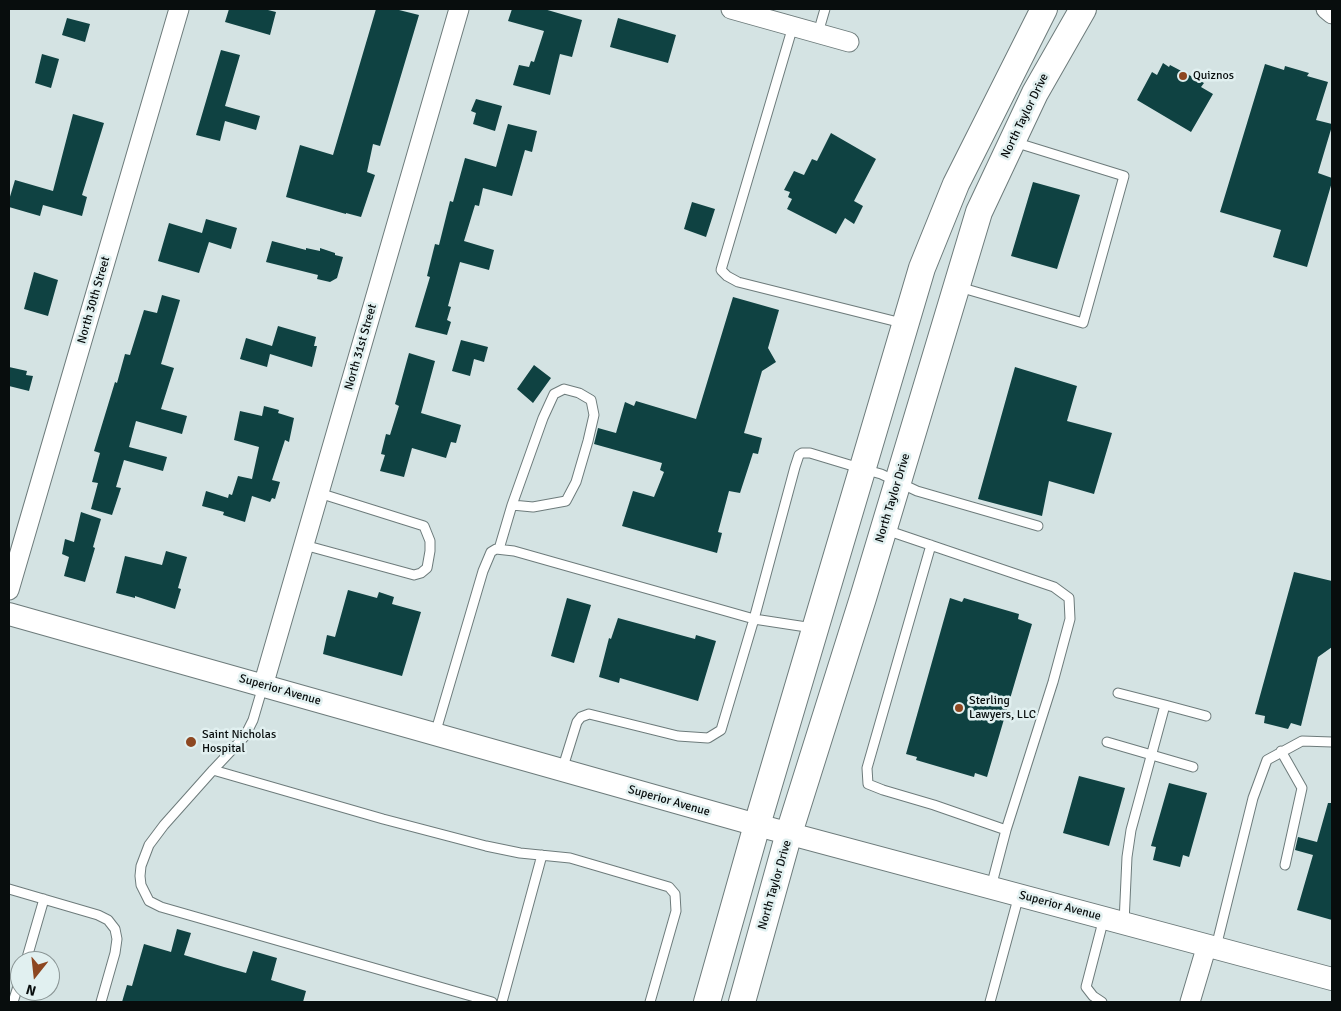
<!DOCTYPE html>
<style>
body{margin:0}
#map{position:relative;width:1341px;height:1011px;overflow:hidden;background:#d4e3e3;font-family:Signika,sans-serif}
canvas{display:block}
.frame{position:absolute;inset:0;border:10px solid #080d0d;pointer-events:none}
.north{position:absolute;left:10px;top:951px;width:50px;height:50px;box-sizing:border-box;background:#e1f0f0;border:1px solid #8a9595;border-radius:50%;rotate:196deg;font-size:14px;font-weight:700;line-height:20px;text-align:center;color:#080d0d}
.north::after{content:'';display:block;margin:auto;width:18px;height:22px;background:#8d4721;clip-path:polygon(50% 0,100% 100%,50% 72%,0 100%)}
</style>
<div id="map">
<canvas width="1341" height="1011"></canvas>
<div class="frame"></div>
<div class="north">N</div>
</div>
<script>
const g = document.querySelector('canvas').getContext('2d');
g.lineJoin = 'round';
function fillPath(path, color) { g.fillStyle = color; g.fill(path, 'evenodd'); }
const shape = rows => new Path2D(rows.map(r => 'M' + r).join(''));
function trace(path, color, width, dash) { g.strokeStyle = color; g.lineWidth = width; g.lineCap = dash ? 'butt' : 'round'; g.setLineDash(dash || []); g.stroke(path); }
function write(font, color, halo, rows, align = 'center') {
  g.font = font + ' Signika,sans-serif'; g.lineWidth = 5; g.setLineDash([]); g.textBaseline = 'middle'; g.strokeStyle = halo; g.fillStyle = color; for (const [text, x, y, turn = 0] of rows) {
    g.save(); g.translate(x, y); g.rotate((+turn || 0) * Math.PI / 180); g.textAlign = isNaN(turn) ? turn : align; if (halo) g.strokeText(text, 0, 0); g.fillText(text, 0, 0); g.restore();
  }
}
const building = shape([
 [229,9,264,9,276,12,270,35,225,22],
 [376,9,395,9,419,15,380,146,373,144,367,172,375,175,361,217,346,213,346,214,286,197,300,145,333,155],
 [512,9,544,9,582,20,572,57,560,54,550,95,513,85,519,65,529,67,531,61,534,62,544,31,508,21],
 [67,18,90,24,85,42,62,35],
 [618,18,676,35,668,63,610,47],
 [221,50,240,55,225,106,260,116,256,130,225,121,220,141,196,135],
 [42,54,59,59,51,88,35,83],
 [1163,63,1169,67,1170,65,1204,83,1201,87,1213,94,1191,132,1137,100,1152,72,1157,75],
 [1265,64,1284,70,1285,66,1309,73,1307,76,1328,82,1316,120,1332,124,1332,126,1318,173,1332,178,1332,182,1307,267,1273,257,1281,230,1220,212],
 [476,99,502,106,495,131,473,124,476,113,471,111],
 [73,114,104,123,82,195,87,197,82,216,43,205,40,216,9,207,9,200,15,180,53,191],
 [508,124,537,131,532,152,525,150,512,196,483,188,479,206,475,205,464,241,494,250,489,270,460,262,448,306,451,307,447,320,451,322,447,335,415,327,430,277,427,276,435,244,439,245,450,201,453,202,465,158,496,167],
 [831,133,876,159,854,201,863,206,854,224,845,218,836,234,787,209,792,199,788,197,790,192,784,190,794,171,804,175,812,159,817,161],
 [1033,182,1080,195,1057,269,1011,256],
 [692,202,715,209,706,237,684,229],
 [206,219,237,228,231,249,209,242,199,273,158,261,169,223,202,233],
 [272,241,306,250,306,248,320,251,320,248,335,253,335,255,343,257,337,278,330,282,317,279,318,275,266,262],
 [34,272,58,280,48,316,24,309],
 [162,295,180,300,161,364,174,368,161,409,187,416,182,434,136,421,129,447,167,457,163,471,124,460,116,487,121,488,112,515,91,509,98,483,92,482,100,453,94,451,115,382,117,383,125,354,130,355,144,310,157,313],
 [733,297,779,310,768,348,776,362,762,371,744,433,762,438,758,454,753,453,740,493,729,491,718,532,722,533,717,553,622,526,633,491,654,497,664,472,660,470,662,463,594,444,598,428,616,433,625,402,634,406,636,401,696,419],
 [278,326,316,337,314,346,317,346,312,367,270,354,267,367,240,359,246,338,272,346],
 [461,340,488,347,484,362,474,359,470,376,452,371],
 [409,353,435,361,421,413,461,425,456,443,451,442,446,458,412,448,404,477,380,471,385,455,381,454,386,434,390,435,399,406,395,404],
 [534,365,551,378,533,403,517,389],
 [9,367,27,371,26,375,33,376,29,391,9,386],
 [1015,367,1077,386,1067,421,1112,433,1094,494,1049,481,1042,516,978,499],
 [264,406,279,410,278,413,294,418,289,442,285,440,272,480,280,482,275,499,272,498,270,502,252,496,245,522,223,515,224,512,202,506,206,491,228,498,229,494,232,495,238,476,252,479,259,447,234,440,240,411,262,416],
 [81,512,101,519,93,547,95,548,85,582,64,576,69,557,62,554,65,539,74,542],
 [166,551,187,557,178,588,181,589,175,609,135,596,135,598,116,593,125,556,162,565],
 [1294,572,1332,581,1332,647,1318,657,1301,726,1291,723,1288,729,1264,723,1265,716,1255,714],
 [348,590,377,598,379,592,394,597,392,604,421,612,402,676,323,654,327,635,335,637],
 [567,598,591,605,574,663,551,656],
 [950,598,962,602,964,598,1019,614,1018,619,1032,624,987,777,975,773,974,777,916,760,917,757,906,754],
 [618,618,695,639,696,635,716,641,698,701,620,678,619,683,599,677,609,638,611,639],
 [1079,776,1125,788,1109,846,1063,833],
 [1169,783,1207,793,1189,857,1183,855,1180,867,1153,860,1156,847,1151,846],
 [1328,803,1332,803,1332,920,1297,910,1313,855,1295,850,1298,837,1317,842],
 [177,929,191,933,184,955,224,967,246,973,253,951,277,958,271,980,306,991,303,1002,122,1002,127,985,132,986,144,944,171,952]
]);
const service = shape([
 [793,26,721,270,727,276,738,282,902,323],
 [818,33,825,9],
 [959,287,1083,323,1124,176,1014,142],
 [886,530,1054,587,1069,598,1070,619,1053,682,1006,830,991,887],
 [304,545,414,575,421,573,427,568,430,551,430,541,424,526,319,493],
 [931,545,867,768,868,784,883,790,934,805,1006,830],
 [499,549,512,505,543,418,554,394,564,389,579,393,591,400,594,415,588,441,576,482,566,501,533,507,512,505],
 [263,686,253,720,245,736,213,770,164,825,149,845,141,866,140,876,141,885,149,901,161,907,492,1002],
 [1118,693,1165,705,1131,830,1127,857,1124,923],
 [1165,705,1206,716],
 [435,734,483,571,491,552,496,549,514,551,754,619,813,628],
 [1107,742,1193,767],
 [1281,751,1302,788,1285,865],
 [213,770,383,819,486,846,520,853,570,858,669,887,675,894,676,911,650,1002],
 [562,770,577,722,581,717,589,714,678,736,708,738,721,730,754,619,795,467,799,455,802,453,810,453,863,469,881,474,917,491,1038,526],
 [9,889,98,915,108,920,115,929,117,939,115,953,101,1002],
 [1216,947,1253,798,1267,760,1302,741,1332,742],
 [26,961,44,899],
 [13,1002,20,980],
 [502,1002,542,855],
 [990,1002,1019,895],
 [1102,1002,1093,996,1086,987,1104,918]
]);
const minor = shape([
 [731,9,849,42],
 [1326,9,1332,14],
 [9,590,179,9],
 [263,686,459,9],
 [1190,1002,1207,945]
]);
const tertiary = shape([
 [9,614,757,825,1332,979]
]);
const secondary = shape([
 [707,1002,757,825,922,268,956,184,1044,9],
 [742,1002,789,833,863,598,979,212,1035,93,1083,9]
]);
const markers = [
 [1183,76,5,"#8d4721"],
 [959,708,5,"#8d4721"],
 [191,742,6,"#8d4721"]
];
const poiNames = [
 ["Quiznos",1193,76],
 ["Sterling",969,701],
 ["Lawyers, LLC",969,715],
 ["Saint Nicholas",202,735],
 ["Hospital",202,749]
];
const streetNames = [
 ["North Taylor Drive",1025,116,-64],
 ["North 30th Street",94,300,-74],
 ["North 31st Street",361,347,-74],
 ["North Taylor Drive",893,498,-73],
 ["Superior Avenue",280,690,16],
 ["Superior Avenue",669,801,16],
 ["North Taylor Drive",775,885,-74],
 ["Superior Avenue",1060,906,15]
];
fillPath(building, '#0f4242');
trace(service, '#6d7b7b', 11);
trace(minor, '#6d7b7b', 21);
trace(tertiary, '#6d7b7b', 24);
trace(secondary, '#6d7b7b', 28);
trace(service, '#fff', 9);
trace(minor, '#fff', 19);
trace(tertiary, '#fff', 22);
trace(secondary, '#fff', 26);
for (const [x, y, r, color] of markers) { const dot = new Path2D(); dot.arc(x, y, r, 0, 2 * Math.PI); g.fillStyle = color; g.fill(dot); trace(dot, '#e1f0f0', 2); }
write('12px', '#080d0d', '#e1f0f0', poiNames, 'left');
write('12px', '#080d0d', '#e1f0f0', streetNames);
</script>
